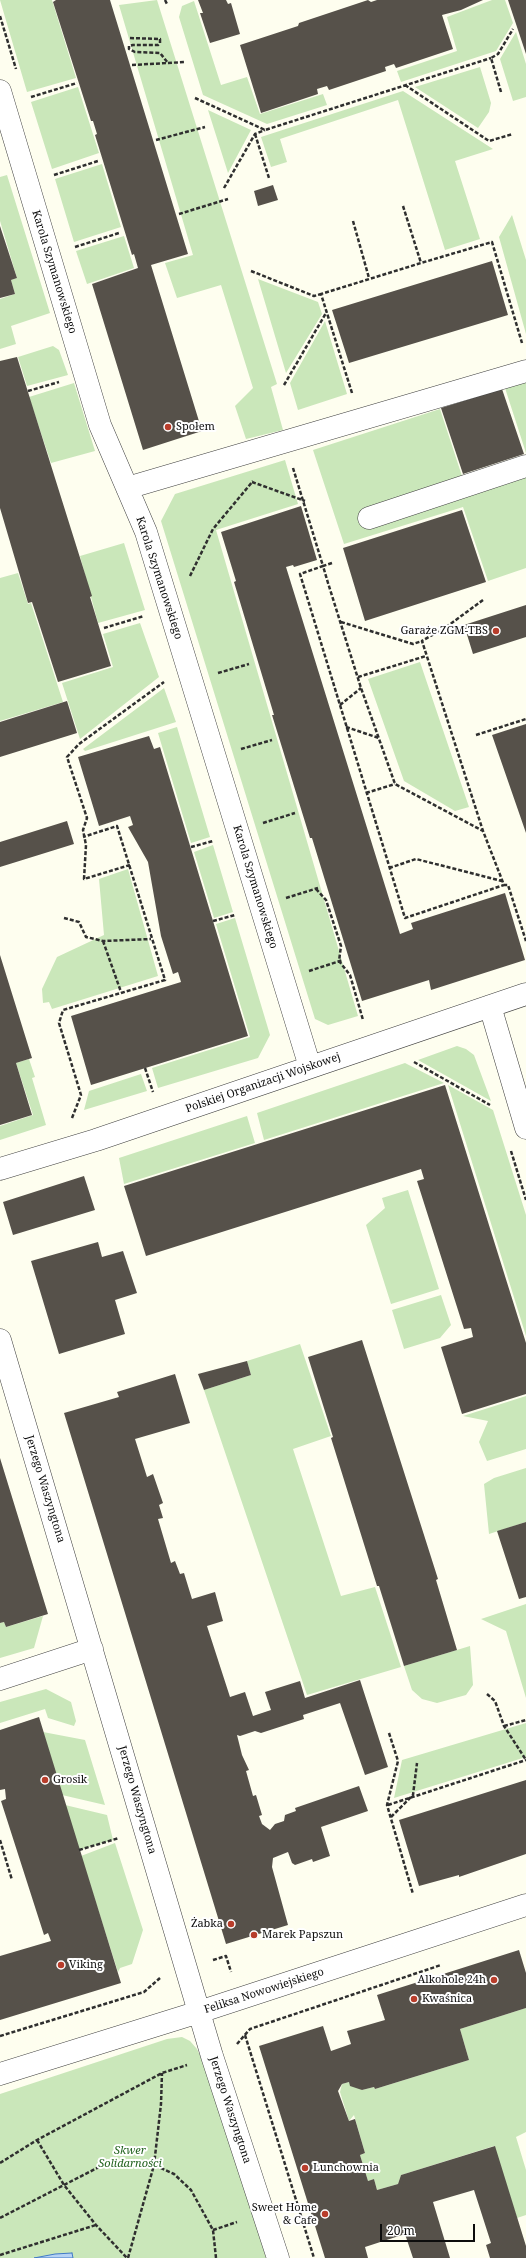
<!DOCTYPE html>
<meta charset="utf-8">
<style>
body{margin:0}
#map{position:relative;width:526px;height:2258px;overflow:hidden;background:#fefeef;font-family:"Noto Serif",serif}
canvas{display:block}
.scale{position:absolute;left:380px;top:2224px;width:95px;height:18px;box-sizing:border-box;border:2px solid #0d0d0d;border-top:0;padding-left:5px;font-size:12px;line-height:14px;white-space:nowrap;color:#0d0d0d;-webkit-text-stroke:3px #fff;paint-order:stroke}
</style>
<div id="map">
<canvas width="526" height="2258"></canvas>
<div class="scale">20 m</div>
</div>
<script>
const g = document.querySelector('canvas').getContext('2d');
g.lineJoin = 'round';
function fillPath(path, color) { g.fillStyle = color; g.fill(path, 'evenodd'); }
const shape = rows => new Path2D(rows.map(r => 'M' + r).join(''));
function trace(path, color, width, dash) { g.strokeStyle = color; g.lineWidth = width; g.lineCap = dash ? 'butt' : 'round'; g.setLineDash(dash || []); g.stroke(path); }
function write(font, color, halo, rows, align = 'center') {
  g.font = font + ' "Noto Serif",serif'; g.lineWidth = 4; g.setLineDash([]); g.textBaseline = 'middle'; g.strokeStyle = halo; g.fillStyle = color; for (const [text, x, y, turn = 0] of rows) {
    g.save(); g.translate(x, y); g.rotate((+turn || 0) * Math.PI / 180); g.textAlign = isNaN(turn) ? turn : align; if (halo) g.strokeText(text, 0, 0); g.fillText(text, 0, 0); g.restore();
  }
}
const green = shape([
 [0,0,52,0,76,78,27,92],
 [157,0,277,384,271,387,283,430,246,439,235,406,253,388,221,285,177,298,165,263,193,255,119,5],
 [492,0,505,0,513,23,496,51,401,82,397,71,457,51,447,17],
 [194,1,221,85,247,77,260,114,323,94,327,105,267,124,203,95,179,17,182,6],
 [516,32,526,64,526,97,513,101,500,59],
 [480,67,491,103,489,112,478,128,415,87],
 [78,87,99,153,52,169,31,102],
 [403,91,493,149,455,161,480,239,445,250,398,100,280,139,287,162,271,167,261,137],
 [208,110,251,130,228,173],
 [102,164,121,227,74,242,55,179],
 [7,175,50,313,11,326,16,344,0,349,0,299,15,294,11,280,17,278,0,221,0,177],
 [512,215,526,260,526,334,499,237],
 [124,236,134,268,87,284,76,251],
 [258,279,318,302,322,314,286,373],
 [325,321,347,394,298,410,290,383],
 [53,346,59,350,68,375,27,386,18,357],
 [526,382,526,453,505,388],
 [74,383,95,451,51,463,29,397],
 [440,409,462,476,526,455,526,568,488,581,463,507,344,544,313,450],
 [285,460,298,504,216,530,358,1016,328,1025,315,1019,161,521,175,494],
 [124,543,145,610,98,623,80,556],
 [18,573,28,604,31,603,63,702,0,721,0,578],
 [140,623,159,677,80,739,62,683,113,667,103,634],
 [420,662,469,807,455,811,404,781,368,679],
 [164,688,176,722,85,751,83,749],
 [177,727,210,837,191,843,158,733],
 [213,845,233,912,214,918,194,852],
 [128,869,158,976,52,1009,49,1002,43,1003,42,989,57,957,104,935,99,879],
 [235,918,270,1035,258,1058,158,1088,152,1068,250,1037,216,924],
 [457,1046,466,1049,474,1055,491,1101,418,1060],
 [29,1059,35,1077,32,1078,46,1125,0,1140,0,1126,33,1115,16,1063],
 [405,1063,444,1083,264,1140,257,1113],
 [141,1074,147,1091,84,1110,89,1091],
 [448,1085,493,1110,526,1215,526,1336],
 [247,1116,255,1143,124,1184,119,1158],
 [408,1190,439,1289,391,1304,366,1225,385,1208,382,1198],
 [441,1295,451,1325,440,1338,404,1349,392,1310],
 [300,1344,331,1436,293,1449,341,1596,375,1587,401,1667,307,1695,204,1390,251,1375,247,1361],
 [526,1396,526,1449,487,1461,479,1442,488,1421,463,1416],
 [526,1468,526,1522,489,1534,484,1484,494,1478],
 [526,1604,526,1698,506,1631,481,1619],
 [43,1616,34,1648,0,1658,0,1623,4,1622,6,1627],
 [470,1646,473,1685,466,1695,437,1703,422,1699,412,1690,404,1666],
 [46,1689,71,1702,76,1721,74,1726,48,1718,45,1709,0,1723,0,1702],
 [526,1723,526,1757,394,1798,402,1760],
 [43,1732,85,1740,105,1805,62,1795],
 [65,1805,107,1815,113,1840,79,1850],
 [115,1843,143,1930,132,1964,120,1968,118,1972,81,1856],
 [526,2008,526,2132,516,2137,526,2170,526,2215,517,2218,494,2146,401,2175,398,2184,377,2190,374,2179,368,2181,360,2155,365,2153,354,2115,349,2121,340,2092,342,2084,349,2082,362,2090,374,2087,375,2089,469,2060,460,2029],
 [182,2037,190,2041,197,2049,212,2081,266,2258,0,2258,0,2094,167,2039]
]);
const water = shape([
 [72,2253,73,2258,34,2258,55,2254,72,2253]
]);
const building = shape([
 [56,0,110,0,188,254,151,265,202,431,143,450,92,284,138,268,134,254,132,255,95,135,97,134,93,121,91,121,53,2],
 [198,0,226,0,228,4,231,3,240,34,210,43,200,13,203,13],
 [368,0,371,2,377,0,483,0,461,10,442,15,453,49,396,68,394,64,385,67,386,71,329,90,327,86,317,89,318,94,261,113,240,45,298,26,299,23],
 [508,0,526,0,526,54],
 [273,185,278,200,258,206,254,191],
 [0,226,17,278,11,280,15,294,0,298],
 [492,261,508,315,349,363,332,310],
 [17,357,92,596,90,597,111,666,58,682,32,602,28,603,0,508,0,361],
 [502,389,524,454,463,474,441,408],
 [301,506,317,560,294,567,293,565,286,567,400,934,413,929,411,923,505,893,525,960,431,990,429,980,362,1001,312,838,310,838,272,715,274,715,234,582,236,581,221,532],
 [462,510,486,582,365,621,343,548],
 [526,605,526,637,473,654,464,625],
 [67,701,77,733,0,757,0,722],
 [526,724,526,833,492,735],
 [149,736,154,749,160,747,248,1036,91,1085,71,1016,181,982,178,972,173,974,161,936,148,862,128,827,133,825,130,816,99,826,78,757],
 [67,821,74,844,0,867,0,842],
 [0,955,32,1058,16,1063,32,1115,0,1125],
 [445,1085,526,1343,526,1394,462,1414,441,1347,473,1337,471,1328,464,1329,417,1181,424,1179,421,1169,146,1256,124,1186],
 [84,1176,95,1210,13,1235,3,1202],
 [98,1242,102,1257,123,1251,137,1293,115,1300,125,1334,59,1354,31,1261],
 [362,1340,438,1579,436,1580,457,1650,404,1666,379,1586,377,1586,331,1438,333,1437,308,1357],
 [247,1361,251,1375,204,1390,198,1374],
 [175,1374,190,1423,135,1439,147,1477,153,1474,163,1503,159,1505,163,1518,158,1519,171,1563,175,1561,180,1574,184,1573,192,1599,215,1592,223,1621,207,1626,230,1697,245,1692,253,1716,271,1710,265,1692,300,1681,305,1698,360,1680,388,1767,365,1775,340,1703,303,1715,304,1719,261,1733,255,1731,240,1736,237,1735,242,1755,249,1770,246,1771,253,1796,256,1795,262,1815,259,1816,262,1824,270,1830,275,1824,284,1821,285,1815,296,1811,295,1808,359,1786,368,1811,321,1827,330,1856,313,1862,312,1859,295,1865,292,1863,288,1852,273,1858,272,1867,288,1925,226,1944,64,1413,119,1397,117,1392],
 [0,1458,48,1614,6,1627,4,1622,0,1623],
 [526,1522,526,1597,519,1599,497,1531],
 [39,1717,121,1983,0,2020,0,1956,51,1941,48,1933,44,1935,1,1801,6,1799,5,1789,0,1790,0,1730],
 [526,1780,526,1854,459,1877,459,1875,419,1886,399,1820],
 [519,1950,526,1973,526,2008,460,2029,469,2060,375,2089,374,2087,362,2090,350,2086,349,2082,342,2084,338,2091,349,2121,355,2119,365,2153,360,2155,368,2181,374,2179,377,2190,398,2184,401,2175,495,2146,526,2246,526,2258,490,2258,486,2245,491,2243,474,2190,433,2202,450,2258,413,2258,405,2234,365,2247,368,2258,325,2258,259,2046,323,2026,331,2051,351,2044,347,2031,385,2020,377,1995]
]);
const path = shape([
 [165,0,167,4],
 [0,16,16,69],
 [130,38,160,39,160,43,158,45,133,45,129,46,129,49,135,52,160,53,168,63],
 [132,65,185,62],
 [405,85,489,141,513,134],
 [501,92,491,58,498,54,513,29],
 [31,97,77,83],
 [195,98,265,130,491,58],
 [255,134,269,178],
 [156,140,205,127],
 [54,175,98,161],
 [224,188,255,134,265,130],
 [403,206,421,263],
 [179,214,228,199],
 [353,221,369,278],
 [75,247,119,233],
 [251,271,314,296,321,294],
 [284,385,326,313],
 [28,391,59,382],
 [352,393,321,294,421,263,492,242,522,343],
 [293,468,323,566,300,574,405,918,504,885],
 [252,482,305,501],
 [332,563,323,566,328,583,361,688,395,784,483,831,504,885,508,885,526,941],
 [190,576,213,529,253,481],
 [483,600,449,625,422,641,483,831],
 [341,622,413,644,422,641],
 [104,628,144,616],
 [218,673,249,664],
 [358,677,426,656],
 [340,705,361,688],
 [346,727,379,738],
 [476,735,526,719],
 [241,749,272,740],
 [366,793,395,784],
 [263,823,295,813],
 [191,847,213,841],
 [130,865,84,879,86,845,83,830,87,818,67,757,79,744,164,682],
 [389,868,416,859,502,881],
 [316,889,326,900,341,946,339,961,350,975,363,1020],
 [286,898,318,888],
 [64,918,79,922,86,937,103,941,151,939],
 [213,921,235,915],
 [103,941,121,992],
 [309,971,343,960],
 [414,1062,490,1105],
 [145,1068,153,1092],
 [72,1118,81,1095,59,1023,63,1010,165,980,117,826,83,837],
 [511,1151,526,1200],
 [487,1694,495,1701,504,1726,526,1760],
 [504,1726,526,1720],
 [389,1733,398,1761,387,1805,413,1894],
 [388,1805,526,1760],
 [391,1817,413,1795,417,1763],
 [0,1840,12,1880],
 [79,1850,119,1838],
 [213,1960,226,1956,231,1972],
 [245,2035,314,2258],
 [0,2036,144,1992,160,1978],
 [237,2044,250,2029,441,1965],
 [37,2140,64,2185,96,2225,127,2258],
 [0,2163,37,2140,162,2073,187,2065],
 [0,2218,97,2168,119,2163,154,2165,174,2174,191,2190,213,2230,216,2258],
 [213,2230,237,2222],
 [0,2255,96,2225],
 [128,2258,154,2165,161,2104,162,2073]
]);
const minor = shape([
 [0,91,100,425,146,532,310,1067],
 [127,488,526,371],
 [369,518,526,466],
 [490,1006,526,1128],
 [0,1169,96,1140,526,994],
 [0,1340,212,2056,278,2258],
 [0,1679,92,1649],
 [0,2074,199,2012,526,1905]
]);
const markers = [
 [168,427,4,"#b83d2b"],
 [496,631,4,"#b83d2b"],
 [45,1780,4,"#b83d2b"],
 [231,1924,4,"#b83d2b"],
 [254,1935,4,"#b83d2b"],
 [61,1965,4,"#b83d2b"],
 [494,1980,4,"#b83d2b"],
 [414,1999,4,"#b83d2b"],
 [305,2168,4,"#b83d2b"],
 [325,2214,4,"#b83d2b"]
];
const streetNames = [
 ["Karola Szymanowskiego",54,272,73],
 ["Karola Szymanowskiego",159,578,72],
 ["Karola Szymanowskiego",255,887,73],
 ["Polskiej Organizacji Wojskowej",263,1083,-19],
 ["Jerzego Waszyngtona",45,1489,73],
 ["Jerzego Waszyngtona",137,1800,74],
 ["Feliksa Nowowiejskiego",264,1991,-18],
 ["Jerzego Waszyngtona",230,2110,72]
];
const poiNames = [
 ["Społem",176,427],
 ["Garaże ZGM-TBS",488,631,"right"],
 ["Grosik",53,1780],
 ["Żabka",223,1924,"right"],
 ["Marek Papszun",262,1935],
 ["Viking",69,1965],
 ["Alkohole 24h",486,1980,"right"],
 ["Kwaśnica",422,1999],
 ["Lunchownia",313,2168],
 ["Sweet Home",317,2208,"right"],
 ["& Cafe",317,2221,"right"]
];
const parkNames = [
 ["Skwer",130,2151],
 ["Solidarności",130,2164]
];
fillPath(green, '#cae7ba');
fillPath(water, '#b6d2f3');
trace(water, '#407ac7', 1);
fillPath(building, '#56514a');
trace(minor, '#404040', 23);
trace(path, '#2f2f2f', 2.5, [4, 2]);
trace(minor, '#fff', 22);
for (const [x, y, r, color] of markers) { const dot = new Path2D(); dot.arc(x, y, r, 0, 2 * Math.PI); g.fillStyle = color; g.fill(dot); trace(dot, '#fff', 1.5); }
write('11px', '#0d0d0d', '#fff', streetNames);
write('11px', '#0d0d0d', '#fff', poiNames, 'left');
write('italic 11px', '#236320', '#fff', parkNames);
</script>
